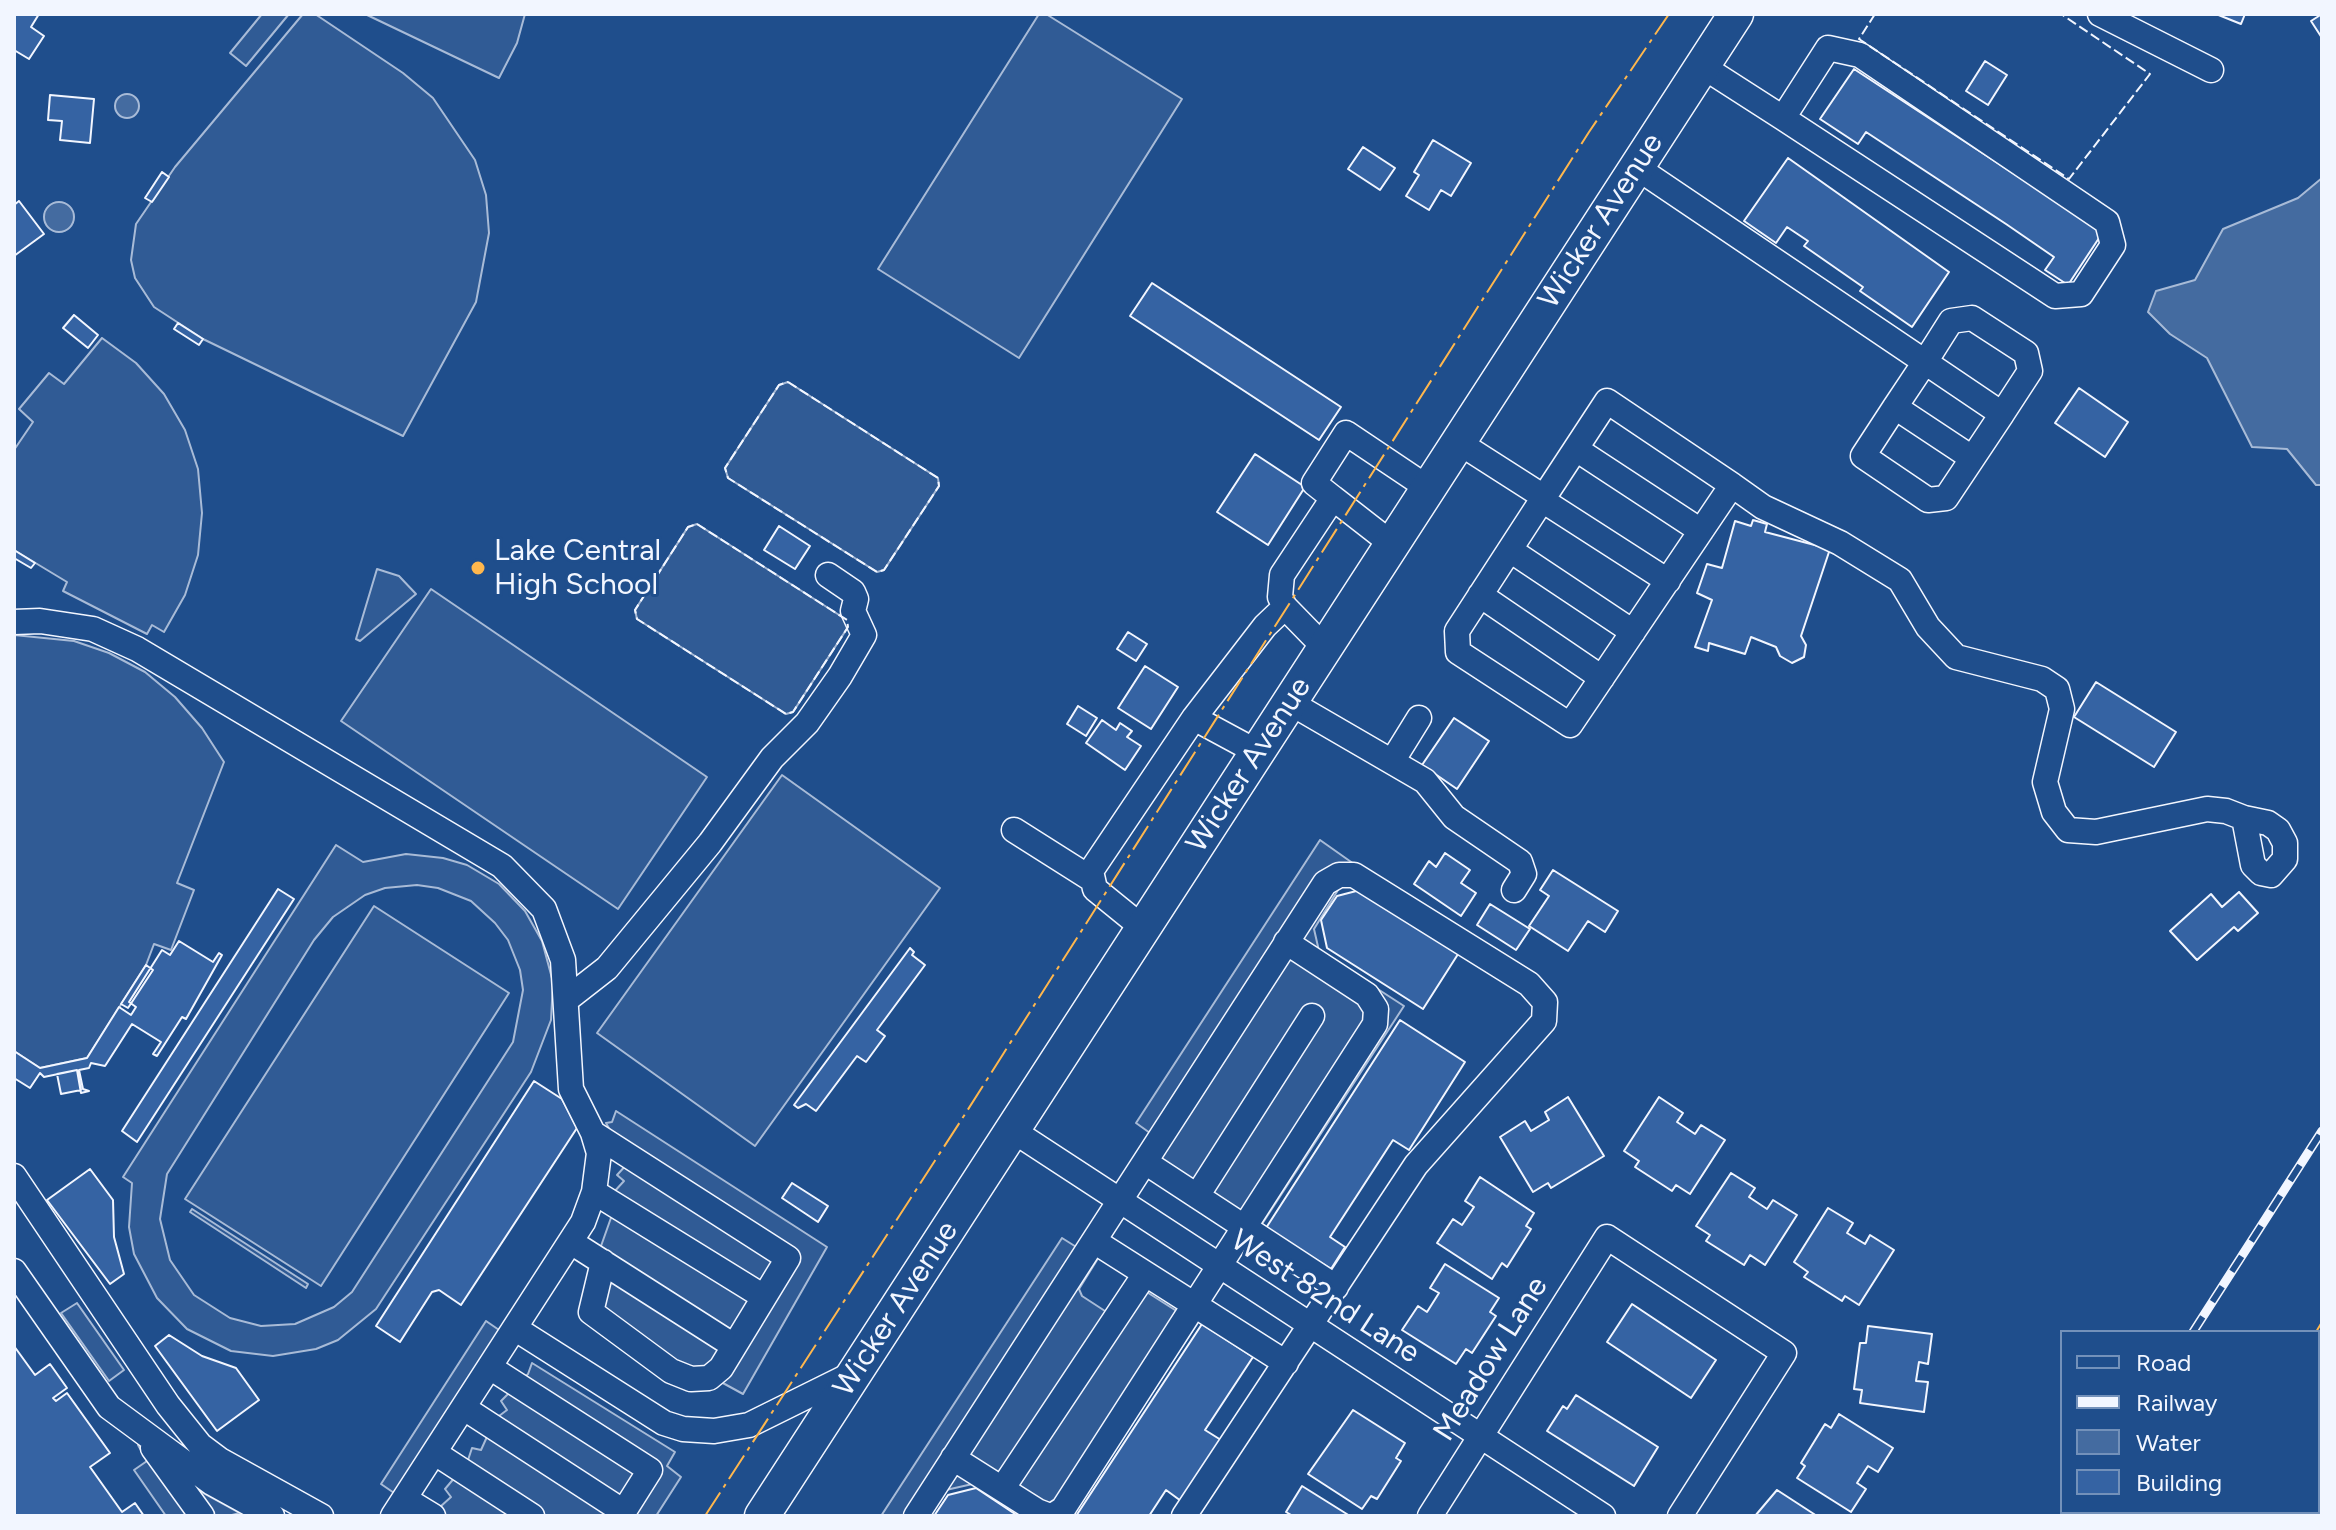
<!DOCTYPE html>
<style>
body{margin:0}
#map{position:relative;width:2336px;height:1530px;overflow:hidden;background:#1f4e8c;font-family:Figtree,sans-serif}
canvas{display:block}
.frame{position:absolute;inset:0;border:16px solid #f2f6ff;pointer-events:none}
.legend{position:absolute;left:2060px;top:1330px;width:260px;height:184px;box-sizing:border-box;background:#1f4e8c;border:2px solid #7391ba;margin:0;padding:10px 14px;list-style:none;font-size:24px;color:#f2f6ff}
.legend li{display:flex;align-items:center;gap:16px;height:40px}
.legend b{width:40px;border:2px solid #7391ba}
</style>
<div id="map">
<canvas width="2336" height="1530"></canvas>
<div class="frame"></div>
<ul class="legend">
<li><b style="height:10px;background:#1f4e8c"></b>Road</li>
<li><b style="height:10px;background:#f2f6ff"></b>Railway</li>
<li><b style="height:22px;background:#446ba0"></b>Water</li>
<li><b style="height:22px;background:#3563a3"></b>Building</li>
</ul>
</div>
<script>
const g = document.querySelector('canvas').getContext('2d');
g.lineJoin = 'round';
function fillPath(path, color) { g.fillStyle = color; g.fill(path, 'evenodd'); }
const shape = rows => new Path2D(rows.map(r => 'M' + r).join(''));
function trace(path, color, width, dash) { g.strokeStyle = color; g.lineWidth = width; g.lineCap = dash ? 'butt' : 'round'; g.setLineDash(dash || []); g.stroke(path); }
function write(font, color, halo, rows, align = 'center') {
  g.font = font + ' Figtree,sans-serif'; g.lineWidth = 6; g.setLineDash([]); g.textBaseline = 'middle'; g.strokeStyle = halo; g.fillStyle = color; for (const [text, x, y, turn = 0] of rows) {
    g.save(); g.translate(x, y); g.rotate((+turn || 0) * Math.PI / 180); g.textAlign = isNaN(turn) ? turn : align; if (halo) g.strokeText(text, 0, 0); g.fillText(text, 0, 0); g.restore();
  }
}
const built = shape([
 [262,14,289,14,246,66,230,53,262,14],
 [303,14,315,14,403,73,433,98,475,160,486,195,489,233,476,302,403,436,203,339,154,307,135,278,131,260,136,224,175,167,303,14],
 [365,14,525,14,517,43,499,78,365,14],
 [1039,14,1046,14,1182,99,1019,358,878,269,1039,14],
 [102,338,136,363,164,394,185,430,198,469,202,513,198,555,185,595,164,632,152,625,147,634,63,591,67,582,14,550,14,450,33,422,19,409,49,373,64,384,102,338],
 [788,382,938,478,939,486,884,570,877,572,728,478,725,468,779,385,788,382],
 [697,524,847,620,848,627,793,712,786,714,637,619,635,610,688,527,697,524],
 [377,569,399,576,416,594,360,641,356,639,377,569],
 [431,589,707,777,618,909,341,721,431,589],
 [14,635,74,641,109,653,145,672,175,697,202,728,224,762,177,883,194,890,171,950,154,944,146,965,87,1058,40,1068,14,1051,14,635],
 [782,775,940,888,755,1146,597,1033,782,775],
 [1320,840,1354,864,1314,929,1319,951,1404,1006,1249,1244,1130,1166,1150,1133,1136,1123,1320,840],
 [336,845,363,862,406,854,443,858,467,865,499,884,525,911,542,941,553,982,551,1020,531,1072,376,1309,338,1340,316,1349,273,1356,231,1351,187,1329,157,1298,134,1254,129,1227,132,1183,123,1177,336,845],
 [417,885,438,888,471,901,495,923,508,940,520,970,523,990,513,1042,352,1292,334,1307,295,1324,261,1326,230,1318,194,1295,170,1260,160,1219,167,1174,314,940,333,917,365,895,385,888,417,885],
 [374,906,509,993,321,1286,185,1199,374,906],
 [616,1111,827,1247,743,1394,721,1382,710,1388,584,1294,612,1215,613,1193,624,1181,617,1175,628,1163,606,1123,612,1122,616,1111],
 [192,1209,308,1284,306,1288,190,1212,192,1209],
 [1062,1238,1097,1260,1079,1289,1082,1296,1105,1311,1113,1309,1131,1282,1197,1324,1072,1516,977,1483,946,1490,929,1516,881,1516,1062,1238],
 [77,1303,124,1370,109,1381,61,1313,77,1303],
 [486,1321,502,1332,397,1495,381,1484,486,1321],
 [532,1363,675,1452,667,1466,681,1477,656,1516,441,1516,440,1507,451,1497,445,1489,467,1463,472,1448,481,1450,495,1419,507,1410,501,1401,528,1374,532,1363],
 [138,1445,189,1485,240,1513,228,1516,166,1516,134,1470,147,1461,138,1445]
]);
const water = shape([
 '115 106a12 12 0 1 1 24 0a12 12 0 1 1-24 0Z',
 [2322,178,2322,485,2316,485,2287,449,2252,447,2207,358,2170,334,2148,312,2156,291,2195,280,2223,229,2298,198,2322,178],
 '44 217a15 15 0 1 1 30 0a15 15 0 1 1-30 0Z'
]);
const building = shape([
 [14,14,39,14,31,27,44,36,29,59,14,50,14,14],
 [2216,14,2245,14,2241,24,2216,14],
 [2322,14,2322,38,2311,21,2322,14],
 [1985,61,2007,75,1988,105,1966,91,1985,61],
 [1854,69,2103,232,2068,285,2045,270,2054,257,2006,224,1866,132,1858,144,1820,119,1854,69],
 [50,95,94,99,90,143,60,140,62,121,48,120,50,95],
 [1433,140,1471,163,1451,196,1441,190,1429,210,1406,196,1419,175,1414,172,1433,140],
 [1363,147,1395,168,1380,190,1348,169,1363,147],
 [1788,158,1949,272,1912,327,1860,291,1863,287,1804,246,1808,241,1787,227,1776,243,1744,221,1788,158],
 [162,172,169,177,152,202,145,198,162,172],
 [19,201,44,234,14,256,14,205,19,201],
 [1152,283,1341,407,1319,440,1130,316,1152,283],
 [74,315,98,335,88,348,63,328,74,315],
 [178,323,203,339,199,345,174,329,178,323],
 [2079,388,2128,422,2105,457,2055,423,2079,388],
 [1255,454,1305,487,1268,545,1217,512,1255,454],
 [1753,520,1767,524,1765,532,1830,549,1801,636,1806,645,1804,657,1792,663,1780,656,1776,647,1751,637,1745,654,1709,643,1708,651,1695,647,1712,600,1697,593,1707,564,1722,568,1735,521,1751,526,1753,520],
 [779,526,810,546,795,569,764,550,779,526],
 [14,550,35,563,31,568,14,558,14,550],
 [1128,632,1147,644,1136,661,1117,649,1128,632],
 [1145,666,1178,687,1151,729,1118,708,1145,666],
 [2096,682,2176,732,2154,767,2074,717,2096,682],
 [1078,706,1097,718,1086,736,1067,724,1078,706],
 [1454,718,1489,741,1457,789,1422,765,1454,718],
 [1102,720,1116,730,1120,723,1132,731,1127,737,1141,746,1125,770,1086,743,1102,720],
 [1445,853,1470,870,1461,883,1476,893,1461,916,1414,884,1429,861,1436,867,1445,853],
 [1553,870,1618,911,1605,932,1588,921,1568,951,1529,926,1549,896,1540,890,1553,870],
 [278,889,294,899,137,1142,122,1131,278,889],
 [1364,889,1460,951,1423,1009,1327,948,1321,920,1337,896,1364,889],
 [2239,892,2258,913,2238,931,2234,927,2197,960,2170,931,2211,894,2222,907,2239,892],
 [1490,904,1530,929,1516,950,1477,925,1490,904],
 [179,941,213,962,219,953,222,955,186,1019,182,1017,157,1056,153,1054,161,1042,132,1024,105,1066,91,1063,89,1068,79,1070,83,1089,89,1091,81,1093,77,1070,44,1077,40,1073,30,1088,14,1078,14,1051,40,1068,87,1058,119,1007,131,1015,136,1007,129,1002,162,950,170,955,179,941],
 [910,948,914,952,912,955,925,965,877,1030,885,1036,866,1062,857,1056,816,1111,806,1104,798,1108,794,1105,910,948],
 [146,965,153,970,128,1008,121,1004,146,965],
 [1400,1020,1465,1062,1409,1150,1393,1140,1330,1237,1345,1247,1331,1269,1266,1228,1400,1020],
 [77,1070,81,1090,61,1094,57,1074,77,1070],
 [534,1081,562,1099,577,1128,461,1305,439,1290,432,1292,400,1342,376,1326,534,1081],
 [1568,1097,1604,1156,1551,1188,1548,1183,1533,1192,1500,1137,1525,1121,1531,1131,1549,1120,1545,1112,1568,1097],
 [1659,1097,1683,1113,1677,1122,1695,1134,1701,1125,1725,1140,1690,1194,1676,1185,1672,1191,1635,1167,1639,1161,1624,1151,1659,1097],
 [90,1169,113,1200,114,1237,124,1274,110,1284,47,1200,90,1169],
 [1731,1173,1755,1188,1749,1197,1767,1209,1773,1200,1797,1215,1765,1265,1750,1255,1744,1265,1706,1241,1710,1235,1696,1226,1731,1173],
 [1480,1177,1534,1213,1526,1226,1531,1229,1507,1267,1502,1263,1492,1279,1437,1243,1453,1219,1462,1225,1474,1207,1465,1201,1480,1177],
 [792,1183,828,1206,818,1222,782,1198,792,1183],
 [1828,1208,1853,1223,1847,1233,1865,1244,1870,1235,1894,1250,1859,1305,1845,1296,1842,1301,1804,1277,1808,1272,1794,1262,1828,1208],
 [1445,1264,1499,1298,1490,1312,1496,1316,1472,1353,1466,1349,1456,1364,1402,1330,1418,1306,1427,1312,1439,1293,1430,1288,1445,1264],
 [1632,1304,1716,1360,1691,1398,1607,1342,1632,1304],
 [1202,1324,1253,1357,1205,1430,1221,1440,1181,1501,1166,1490,1149,1516,1076,1516,1202,1324],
 [1868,1326,1932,1334,1928,1364,1919,1362,1916,1381,1928,1382,1924,1412,1860,1403,1862,1390,1854,1389,1860,1343,1866,1343,1868,1326],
 [169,1335,202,1356,236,1368,259,1400,217,1431,155,1346,169,1335],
 [14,1346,35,1375,50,1364,67,1388,53,1398,56,1401,67,1393,110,1453,90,1467,122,1512,135,1503,144,1516,14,1516,14,1346],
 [1576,1395,1658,1447,1634,1486,1547,1431,1563,1406,1567,1409,1576,1395],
 [1353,1410,1405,1443,1396,1458,1401,1461,1377,1499,1371,1496,1362,1509,1308,1474,1353,1410],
 [1839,1414,1893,1448,1878,1472,1868,1466,1857,1483,1866,1489,1851,1512,1797,1478,1805,1466,1801,1463,1825,1424,1831,1428,1839,1414],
 [1302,1486,1350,1516,1293,1516,1286,1512,1302,1486],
 [976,1488,1018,1516,934,1516,948,1495,976,1488],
 [1777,1490,1817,1516,1755,1516,1777,1490]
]);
const minor = shape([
 [2100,14,2211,70],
 [1702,66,1783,118,2055,296,2081,294,2113,245,2107,222,1860,55,1828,48,1783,118],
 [1636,167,1925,362,2002,414,1946,498,1928,500,1863,456,1895,407,1925,362,1951,321,1972,318,2026,353,2030,371,2002,414],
 [1895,407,1972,458],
 [1458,442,1544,497,1607,401,1732,485,1570,725,1458,652,1457,631,1544,497],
 [1576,449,1701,531],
 [1732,485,1763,507,1840,543,1900,580,1928,627,1956,657,2042,679,2057,689,2062,709,2045,782,2054,812,2068,830,2096,832,2207,809,2226,811,2244,818,2253,865,2261,873,2271,875,2285,859,2285,843,2278,830,2268,823,2244,818],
 [1333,498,1314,483,1346,433,1428,488],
 [1542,500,1668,581],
 [1510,550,1633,632],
 [1480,595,1602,678],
 [14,622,40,621,93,629,137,649,502,866,544,909,563,960,571,1089,593,1133,599,1153,594,1192,583,1222,393,1516],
 [1325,648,1285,607,1280,597,1282,575,1333,498,1392,544],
 [1289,702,1425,781,1454,817,1520,862,1524,874,1514,890],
 [1194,718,1257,752],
 [1393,760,1419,718],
 [1014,830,1093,880],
 [1143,928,1095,889,1091,871,1194,718,1265,626,1285,607],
 [566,1000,607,968,710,843,772,758,807,723,840,676,864,635,853,611,856,599,853,592,828,575],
 [1012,1130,1603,1516],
 [593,1133,788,1258,721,1368,709,1378,691,1379,671,1371,591,1312,603,1262],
 [1145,1162,1336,1287],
 [14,1176,168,1405,200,1445,220,1460,321,1516],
 [594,1192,764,1297],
 [1197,1196,1312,1016],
 [1094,1241,1286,1363],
 [571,1242,734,1346],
 [14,1271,109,1407,212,1483,272,1516],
 [516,1329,664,1423,683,1429,714,1431,749,1425,852,1374],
 [491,1368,650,1470,621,1516],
 [2318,1371,2322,1365],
 [464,1408,624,1512],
 [153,1448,202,1516],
 [435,1453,532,1516],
 [953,1458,1037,1511,1050,1516],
 [1002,1489,1145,1274],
 [405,1499,433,1516],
 [916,1516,1325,883,1339,875,1354,875,1529,984,1545,1002,1544,1021,1416,1165,1184,1516],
 [1052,1516,1063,1509,1375,1024,1376,1009,1367,995,1286,942],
 [1430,1516,1607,1237,1784,1353,1680,1516],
 [2225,1516,2227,1512]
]);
const highway = shape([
 [762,1516,1736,14]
]);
const rail = shape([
 [2193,1332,2322,1131],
 [2076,1516,2078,1512]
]);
const fence = shape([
 [1875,14,1859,39,2069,179,2150,74,2061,14],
 [788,382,938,478,939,486,884,570,877,572,728,478,725,468,779,385,788,382],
 [697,524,847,620,848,627,793,712,786,714,637,619,635,610,688,527,697,524]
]);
const power = shape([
 [2316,1332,2322,1322],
 [705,1516,960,1122,1589,132,1669,14],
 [2198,1516,2200,1512]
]);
const markers = [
 [478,568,8,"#ffb74d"]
];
const streetNames = [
 ["Wicker Avenue",1601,221,-57],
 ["Wicker Avenue",1249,765,-57],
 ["West 82nd Lane",1325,1297,33],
 ["Wicker Avenue",896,1309,-57],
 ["Meadow Lane",1491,1359,-58]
];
const poiNames = [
 ["Lake Central",494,551],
 ["High School",494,585]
];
fillPath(built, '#305b95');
trace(built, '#a8bbd7', 2);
fillPath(water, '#446ba0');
trace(water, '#a8bbd7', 2);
fillPath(building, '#3563a3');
trace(building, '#f2f6ff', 2);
trace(minor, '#f2f6ff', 27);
trace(highway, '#f2f6ff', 37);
trace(minor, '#1f4e8c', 24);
trace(highway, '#1f4e8c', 34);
trace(rail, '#f2f6ff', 9);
trace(rail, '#1f4e8c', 6, [18]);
trace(fence, '#f2f6ff', 2, [10, 4]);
trace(power, '#ffb74d', 2, [28, 6, 4, 6]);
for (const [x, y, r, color] of markers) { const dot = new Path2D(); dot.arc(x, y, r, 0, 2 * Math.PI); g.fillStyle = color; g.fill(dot); trace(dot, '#1f4e8c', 3); }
write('30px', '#f2f6ff', '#1f4e8c', streetNames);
write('30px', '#f2f6ff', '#1f4e8c', poiNames, 'left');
</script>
